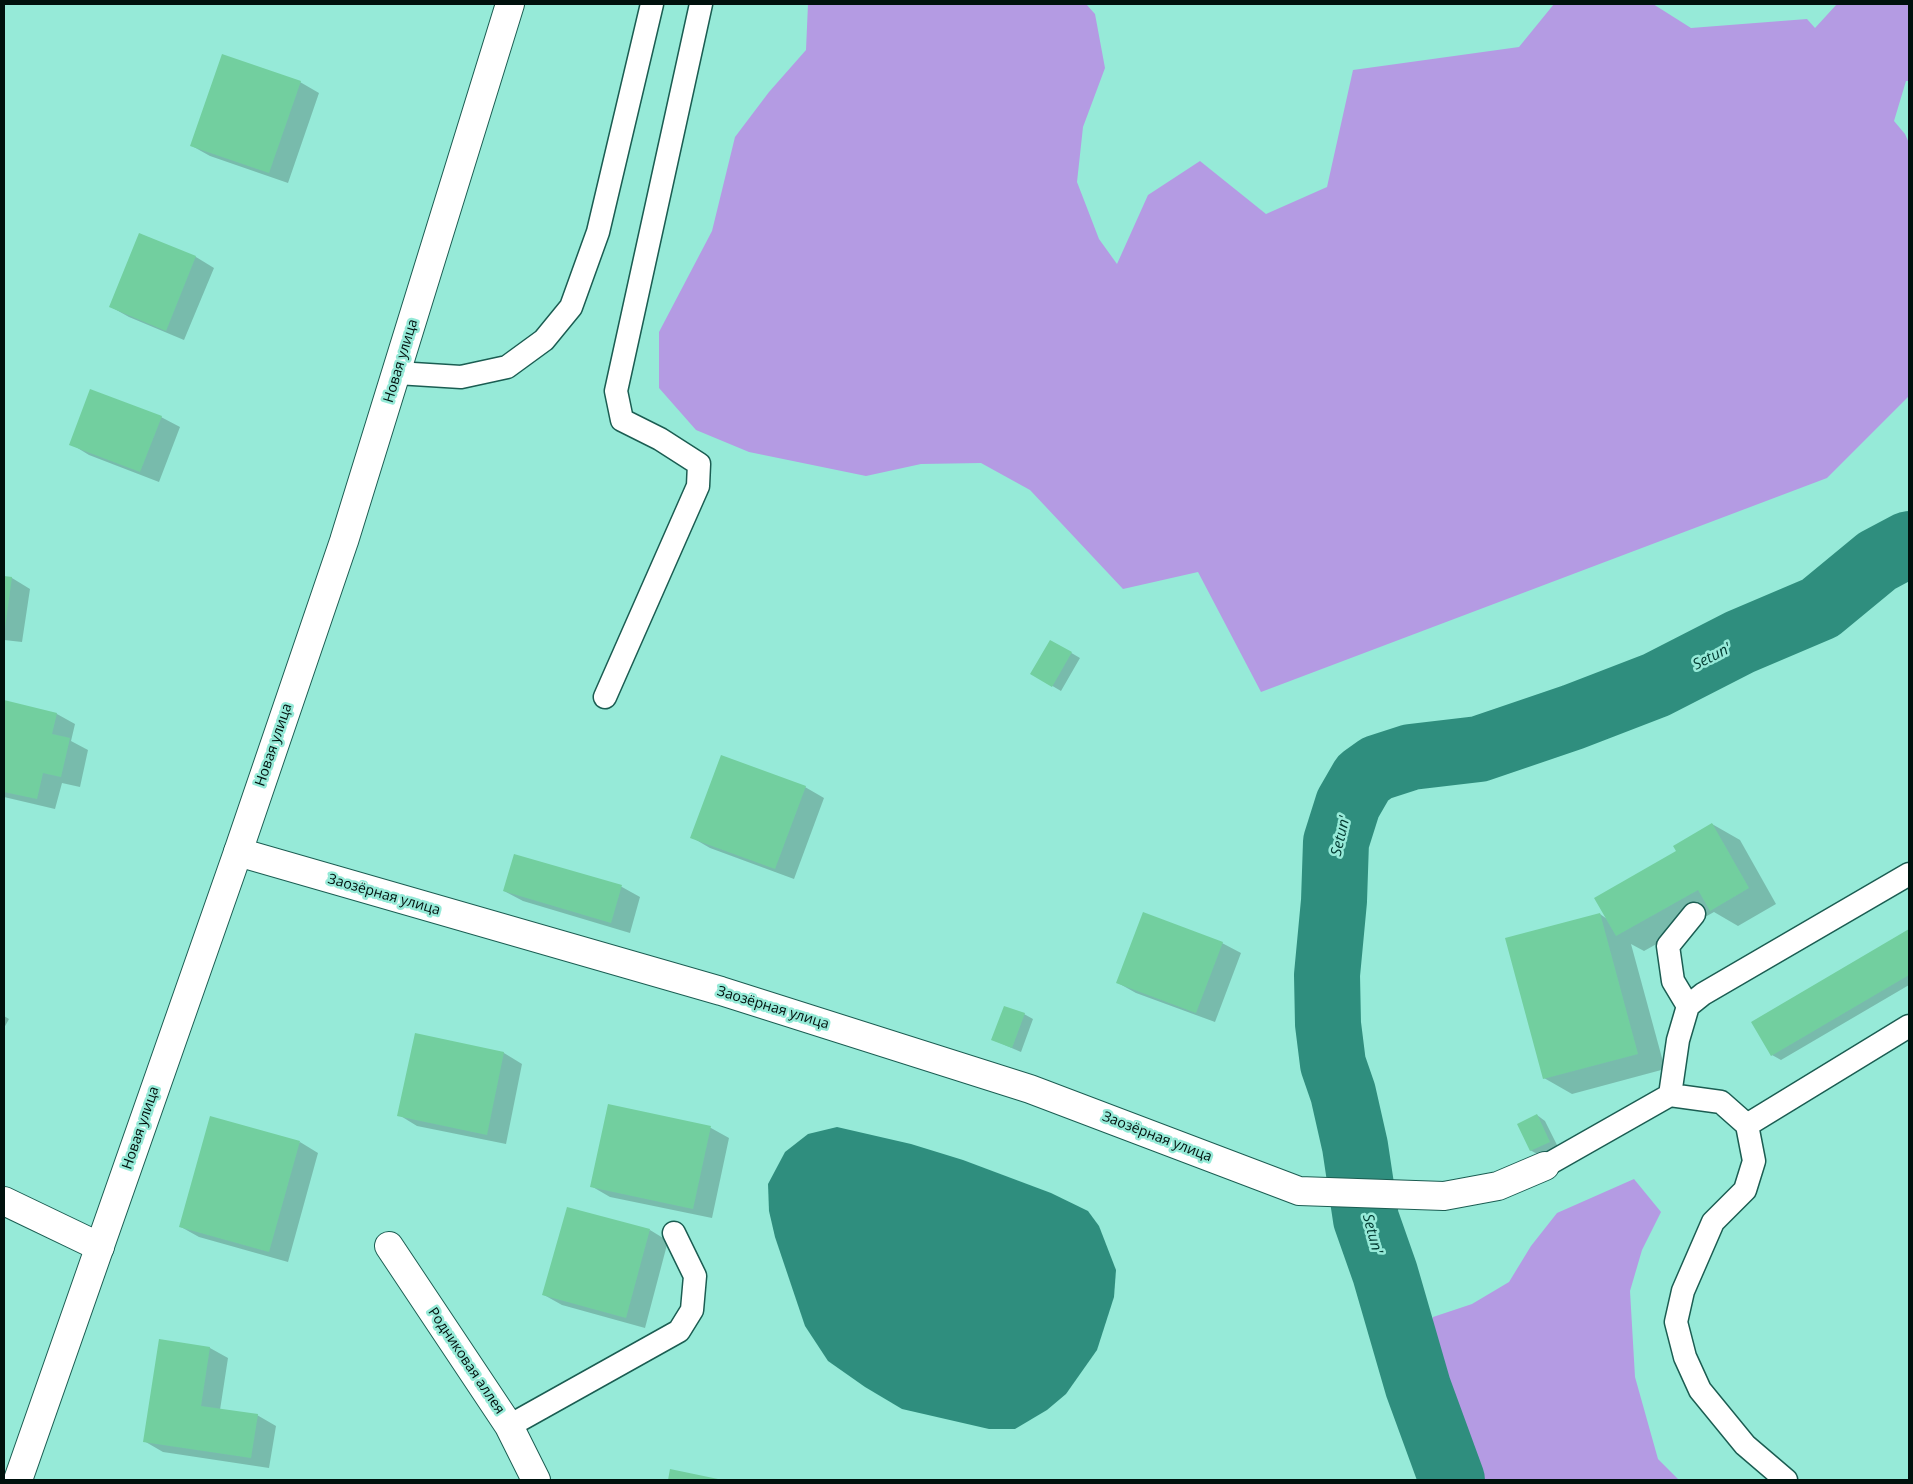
<!DOCTYPE html>
<meta charset="utf-8">
<style>
body{margin:0}
#map{position:relative;width:1913px;height:1484px;overflow:hidden;background:#96ead8;font-family:"Open Sans",sans-serif}
canvas{display:block}
.frame{position:absolute;inset:0;border:5px solid #00110d;pointer-events:none}
</style>
<div id="map">
<canvas width="1913" height="1484"></canvas>
<div class="frame"></div>
</div>
<script>
const g = document.querySelector('canvas').getContext('2d');
g.lineJoin = 'round';
function fillPath(path, color) { g.fillStyle = color; g.fill(path, 'evenodd'); }
const shape = rows => new Path2D(rows.map(r => 'M' + r).join(''));
function trace(path, color, width, dash) { g.strokeStyle = color; g.lineWidth = width; g.lineCap = dash ? 'butt' : 'round'; g.setLineDash(dash || []); g.stroke(path); }
function write(font, color, halo, rows, align = 'center') {
  g.font = font + ' "Open Sans",sans-serif'; g.lineWidth = 5; g.setLineDash([]); g.textBaseline = 'middle'; g.strokeStyle = halo; g.fillStyle = color; for (const [text, x, y, turn = 0] of rows) {
    g.save(); g.translate(x, y); g.rotate((+turn || 0) * Math.PI / 180); g.textAlign = isNaN(turn) ? turn : align; if (halo) g.strokeText(text, 0, 0); g.fillText(text, 0, 0); g.restore();
  }
}
const green = shape([
 [808,4,1086,4,1095,14,1105,68,1083,127,1077,182,1099,239,1117,264,1148,195,1200,161,1266,214,1327,187,1353,70,1519,47,1554,4,1653,4,1691,28,1807,19,1815,28,1837,4,1909,4,1909,81,1906,81,1894,121,1905,134,1909,143,1909,396,1827,478,1261,692,1198,572,1123,589,1030,490,981,463,921,464,866,476,749,452,696,430,659,388,659,332,712,231,735,137,769,92,806,50],
 [1634,1179,1661,1212,1642,1250,1630,1291,1635,1377,1658,1459,1679,1480,1475,1480,1425,1358,1433,1317,1472,1304,1509,1282,1531,1246,1557,1213]
]);
const water = shape([
 [837,1127,911,1144,963,1160,1051,1193,1088,1211,1099,1226,1116,1270,1114,1297,1097,1350,1066,1394,1047,1410,1015,1429,989,1429,902,1409,865,1387,828,1361,805,1326,775,1237,769,1211,768,1184,785,1152,808,1134]
]);
const shadow = shape([
 [300,82,319,93,288,183,210,156,192,146],
 [140,234,196,257,214,268,184,340,129,317,111,307],
 [161,417,180,427,159,482,89,455,71,444],
 [4,577,12,578,30,589,22,642,4,640],
 [1051,641,1080,658,1061,691,1032,674],
 [4,701,57,714,75,724,71,741,88,750,80,787,62,783,55,809,4,797],
 [805,787,824,798,794,879,710,848,691,837],
 [1712,824,1740,840,1776,904,1738,926,1714,912,1644,951,1631,944,1665,1069,1572,1094,1544,1078,1600,914,1607,919,1678,852],
 [515,855,622,887,640,897,630,933,523,901,504,891],
 [1909,930,1909,985,1781,1060,1772,1055,1753,1022],
 [1222,943,1241,953,1215,1022,1136,993,1118,983],
 [1024,1014,1033,1019,1021,1052,993,1040],
 [4,1016,9,1019,4,1028],
 [416,1035,504,1053,522,1064,506,1144,417,1126,399,1115],
 [609,1106,711,1128,729,1138,712,1218,610,1197,591,1186],
 [1537,1115,1545,1121,1558,1147,1539,1155,1530,1150],
 [300,1142,318,1153,288,1262,199,1237,181,1227],
 [650,1230,668,1241,645,1328,562,1305,544,1295],
 [160,1340,210,1348,228,1358,220,1410,257,1415,276,1426,269,1468,163,1452,144,1441]
]);
const river = shape([
 [1452,1480,1418,1387,1385,1273,1366,1219,1355,1146,1343,1093,1333,1064,1328,1024,1327,975,1334,901,1336,842,1348,804,1363,778,1377,768,1411,757,1479,749,1573,717,1656,685,1740,642,1820,608,1877,561,1909,544]
]);
const building = shape([
 [222,54,301,81,269,173,190,146],
 [139,233,196,256,166,331,109,307],
 [90,389,162,416,140,472,69,445],
 [4,576,12,577,5,628,4,628],
 [1050,640,1072,652,1052,687,1030,674],
 [4,700,57,713,52,734,70,738,61,777,43,773,37,799,4,792],
 [721,755,806,786,775,869,690,838],
 [1712,823,1749,888,1710,911,1698,890,1616,936,1594,898,1676,851,1673,846],
 [514,854,622,885,611,923,503,891],
 [1143,912,1223,942,1196,1013,1116,983],
 [1600,913,1638,1054,1543,1079,1505,938],
 [1909,929,1909,975,1771,1056,1751,1022],
 [1004,1006,1025,1013,1012,1048,991,1040],
 [415,1033,504,1052,487,1135,397,1116],
 [608,1104,711,1126,693,1209,590,1187],
 [1537,1114,1550,1142,1530,1151,1517,1124],
 [210,1116,300,1141,269,1252,179,1227],
 [567,1207,650,1229,626,1318,542,1295],
 [159,1339,210,1347,201,1406,258,1414,251,1458,143,1442],
 [670,1469,718,1479,718,1480,668,1480]
]);
const service = shape([
 [397,373,461,377,507,367,544,340,571,307,598,232,652,4],
 [605,697,698,486,699,464,660,439,622,420,616,391,701,4],
 [1688,1006,1673,981,1668,946,1694,914],
 [1670,1095,1678,1040,1688,1006,1703,994,1909,874],
 [1747,1125,1754,1161,1745,1190,1713,1222,1683,1291,1676,1322,1685,1357,1700,1390,1745,1445,1786,1480],
 [1545,1166,1670,1095,1721,1102,1747,1125,1909,1026],
 [509,1426,679,1331,692,1310,695,1276,674,1233]
]);
const minor = shape([
 [238,852,721,991,1030,1089,1299,1191,1444,1196,1498,1186,1545,1166],
 [4,1201,100,1247],
 [389,1246,509,1426,536,1480]
]);
const tertiary = shape([
 [18,1480,238,852,344,541,510,4]
]);
const streetNames = [
 ["Новая улица",401,361,-73],
 ["Новая улица",274,745,-71],
 ["Заозёрная улица",384,895,16],
 ["Заозёрная улица",773,1008,17],
 ["Новая улица",141,1128,-71],
 ["Заозёрная улица",1157,1137,21],
 ["Родниковая аллея",466,1361,56]
];
const waterNames = [
 ["Setun'",1712,657,-27],
 ["Setun'",1341,836,-77],
 ["Setun'",1372,1234,75]
];
fillPath(green, '#b49be3');
fillPath(water, '#2f8e7e');
fillPath(shadow, '#0003');
trace(river, '#2f8e7e', 66);
fillPath(building, '#72cf9f');
trace(service, '#1b5d52', 25);
trace(minor, '#1b5d52', 30);
trace(tertiary, '#1b5d52', 30);
trace(service, '#fff', 22);
trace(minor, '#fff', 28);
trace(tertiary, '#fff', 28);
write('14px', '#00110d', '#96ead8', streetNames);
write('italic 15px', '#003930', '#96ead8', waterNames);
</script>
